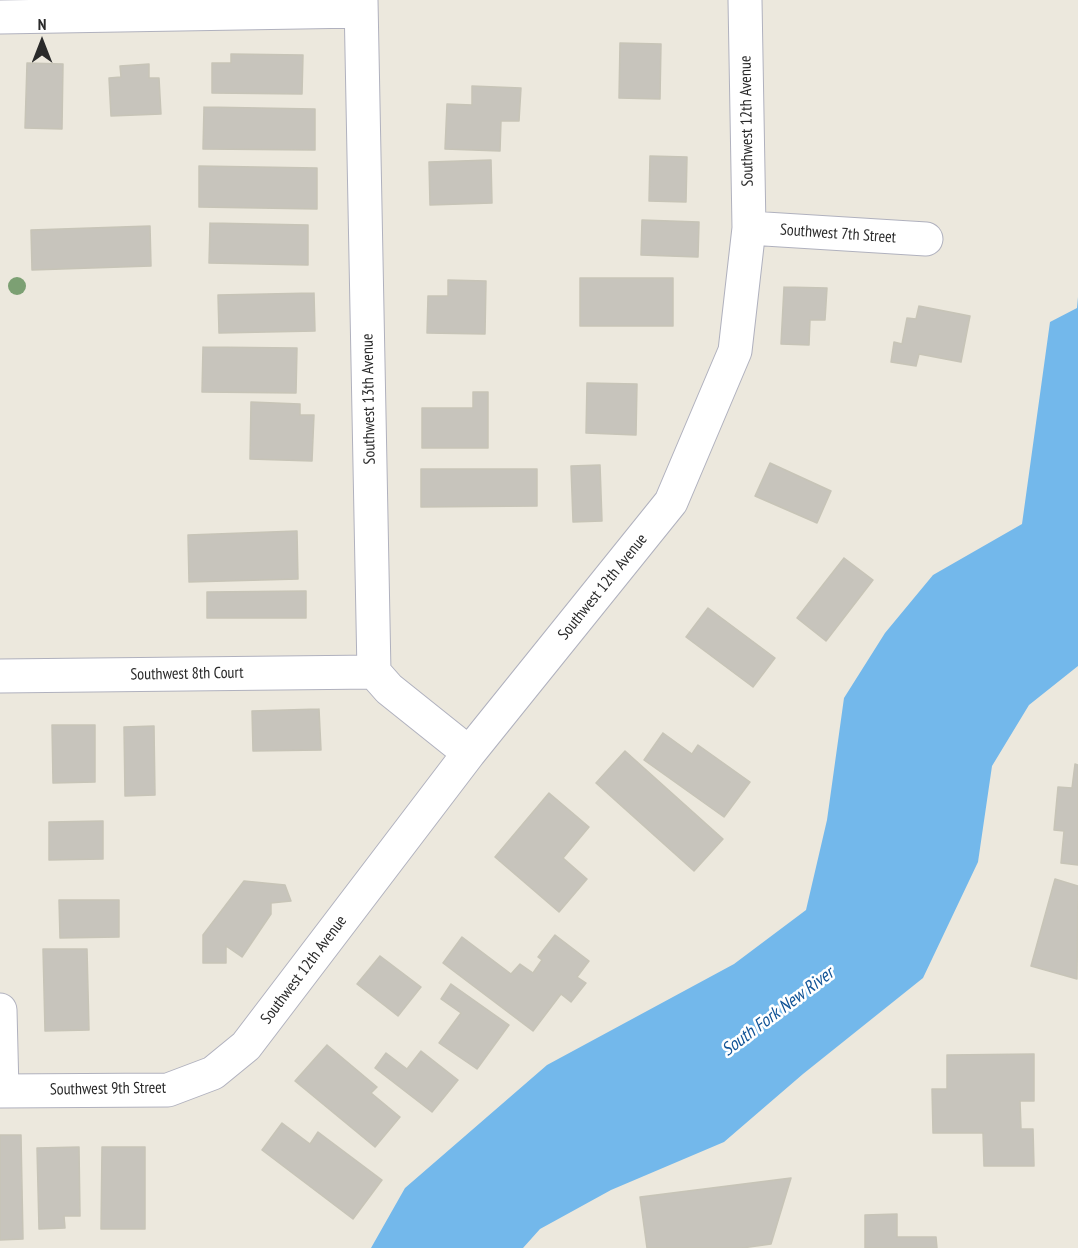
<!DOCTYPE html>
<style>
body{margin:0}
#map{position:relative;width:1078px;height:1248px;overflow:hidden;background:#ece8dd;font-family:"PT Sans Narrow",sans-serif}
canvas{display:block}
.north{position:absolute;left:12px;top:12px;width:60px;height:60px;-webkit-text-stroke:4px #fff;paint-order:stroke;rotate:0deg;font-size:16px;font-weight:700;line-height:24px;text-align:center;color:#2a2a2a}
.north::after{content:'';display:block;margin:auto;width:21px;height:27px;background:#2a2a2a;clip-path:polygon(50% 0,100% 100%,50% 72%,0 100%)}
</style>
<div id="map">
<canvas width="1078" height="1248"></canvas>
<div class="north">N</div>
</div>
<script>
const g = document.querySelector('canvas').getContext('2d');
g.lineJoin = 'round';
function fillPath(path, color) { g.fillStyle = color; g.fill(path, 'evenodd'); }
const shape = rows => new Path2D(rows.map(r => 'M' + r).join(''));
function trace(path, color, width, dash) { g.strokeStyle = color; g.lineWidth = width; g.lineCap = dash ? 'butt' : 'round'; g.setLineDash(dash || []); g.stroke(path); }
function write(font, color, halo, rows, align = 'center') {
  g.font = font + ' "PT Sans Narrow",sans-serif'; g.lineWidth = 5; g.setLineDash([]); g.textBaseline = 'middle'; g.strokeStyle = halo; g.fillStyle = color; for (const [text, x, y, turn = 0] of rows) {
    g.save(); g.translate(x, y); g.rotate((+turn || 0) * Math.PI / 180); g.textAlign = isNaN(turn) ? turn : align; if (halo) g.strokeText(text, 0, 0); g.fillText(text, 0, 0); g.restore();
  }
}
const water = shape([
 [1078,297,1078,666,1029,705,992,766,978,862,923,978,803,1074,724,1142,611,1190,540,1229,523,1248,371,1248,405,1188,547,1065,734,964,806,910,827,820,844,698,885,633,933,575,1022,524,1050,322,1077,308]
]);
const building = shape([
 [620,43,661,44,660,99,619,98,620,43],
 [231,54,303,55,302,94,212,93,212,63,231,63,231,54],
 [27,63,63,64,62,129,25,128,27,63],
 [149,64,149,78,159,78,161,114,111,116,109,78,121,77,120,66,149,64],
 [472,86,521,88,519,121,501,121,500,151,445,149,447,104,472,105,472,86],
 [204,107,315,109,315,150,203,149,204,107],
 [650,156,687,157,686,202,649,201,650,156],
 [491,160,492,203,430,205,429,162,491,160],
 [199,166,317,168,317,209,199,207,199,166],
 [642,220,699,222,698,257,641,255,642,220],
 [210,223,308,225,308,265,209,263,210,223],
 [150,226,151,266,32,270,31,230,150,226],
 [580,278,673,278,673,326,580,326,580,278],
 [448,280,486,281,485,334,427,333,428,296,448,296,448,280],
 [784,287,827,288,825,320,810,320,809,345,781,344,784,287],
 [314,293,315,331,219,333,218,295,314,293],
 [919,306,970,316,961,362,919,354,916,366,891,362,894,342,902,344,907,318,916,319,919,306],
 [203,347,297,348,296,393,202,392,203,347],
 [587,383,637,384,636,435,586,433,587,383],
 [473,392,488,392,488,448,422,448,422,408,473,408,473,392],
 [251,402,300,404,300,415,314,415,312,461,250,459,251,402],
 [770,463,831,491,817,523,755,496,770,463],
 [600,465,602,521,573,522,571,466,600,465],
 [421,469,537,469,537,506,421,507,421,469],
 [297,531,298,579,189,582,188,535,297,531],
 [844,558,873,580,826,641,797,618,844,558],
 [306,591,306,618,207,618,207,592,306,591],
 [708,608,775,658,753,687,686,637,708,608],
 [319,709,321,750,253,751,252,711,319,709],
 [52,725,95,725,95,782,53,783,52,725],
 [154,726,155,795,125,796,124,727,154,726],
 [663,733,692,754,698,745,750,782,724,817,644,760,663,733],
 [625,751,723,839,694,871,596,783,625,751],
 [1075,764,1078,765,1078,865,1061,863,1064,831,1054,830,1058,787,1072,788,1075,764],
 [549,793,589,827,563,858,587,879,559,912,495,857,549,793],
 [103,821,103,859,49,860,49,822,103,821],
 [1055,879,1078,886,1077,979,1031,966,1055,879],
 [244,881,285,885,291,901,271,903,271,914,242,957,226,946,226,963,203,963,203,935,244,881],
 [59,900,119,900,119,937,60,938,59,900],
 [555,935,589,961,577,977,586,983,571,1002,561,994,533,1031,443,963,462,937,511,974,520,964,533,973,542,960,538,957,555,935],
 [43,949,87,949,89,1030,45,1031,43,949],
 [380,956,421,987,398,1016,357,984,380,956],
 [451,984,509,1025,477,1069,439,1043,461,1013,441,999,451,984],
 [327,1045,377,1087,371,1093,400,1117,375,1147,295,1081,327,1045],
 [421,1051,458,1080,432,1112,375,1068,386,1053,407,1069,421,1051],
 [1034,1054,1034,1101,1020,1101,1021,1129,1033,1129,1034,1166,984,1166,983,1133,933,1133,932,1089,947,1089,947,1055,1034,1054],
 [282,1123,310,1144,318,1132,382,1180,353,1219,262,1150,282,1123],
 [0,1135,21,1135,23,1239,0,1240,0,1135],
 [79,1147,80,1216,64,1216,65,1228,39,1229,37,1148,79,1147],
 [102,1147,145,1147,145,1229,101,1229,102,1147],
 [791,1178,771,1244,742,1248,647,1248,640,1197,791,1178],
 [897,1214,897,1237,936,1237,937,1248,865,1248,865,1215,897,1214]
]);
const minor = shape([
 [361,0,374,672,389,689,469,753],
 [0,17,361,11],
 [749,228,926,239],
 [0,676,374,672],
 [0,1010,2,1091],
 [0,1091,168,1090,213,1073,246,1046,469,753,671,502,735,351,749,228,745,0]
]);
const trees = [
 [17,286]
];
const streetNames = [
 ["Southwest 12th Avenue",747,121,-91],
 ["Southwest 7th Street",838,234,4],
 ["Southwest 13th Avenue",369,399,-91],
 ["Southwest 12th Avenue",603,587,-51],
 ["Southwest 8th Court",187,674,-1],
 ["Southwest 12th Avenue",304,970,-53],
 ["Southwest 9th Street",108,1089,-1]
];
const waterNames = [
 ["South Fork New River",778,1012,-37]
];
fillPath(water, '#73b8eb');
fillPath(building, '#c7c4bc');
trace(building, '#c7c4b7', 1.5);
trace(minor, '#b0b1be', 35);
trace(minor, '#fff', 33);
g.fillStyle = '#7ca073';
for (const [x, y] of trees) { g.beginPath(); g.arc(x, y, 9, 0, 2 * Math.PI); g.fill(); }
write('16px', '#2a2a2a', '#fff', streetNames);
write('italic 18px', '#125497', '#fff', waterNames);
</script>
